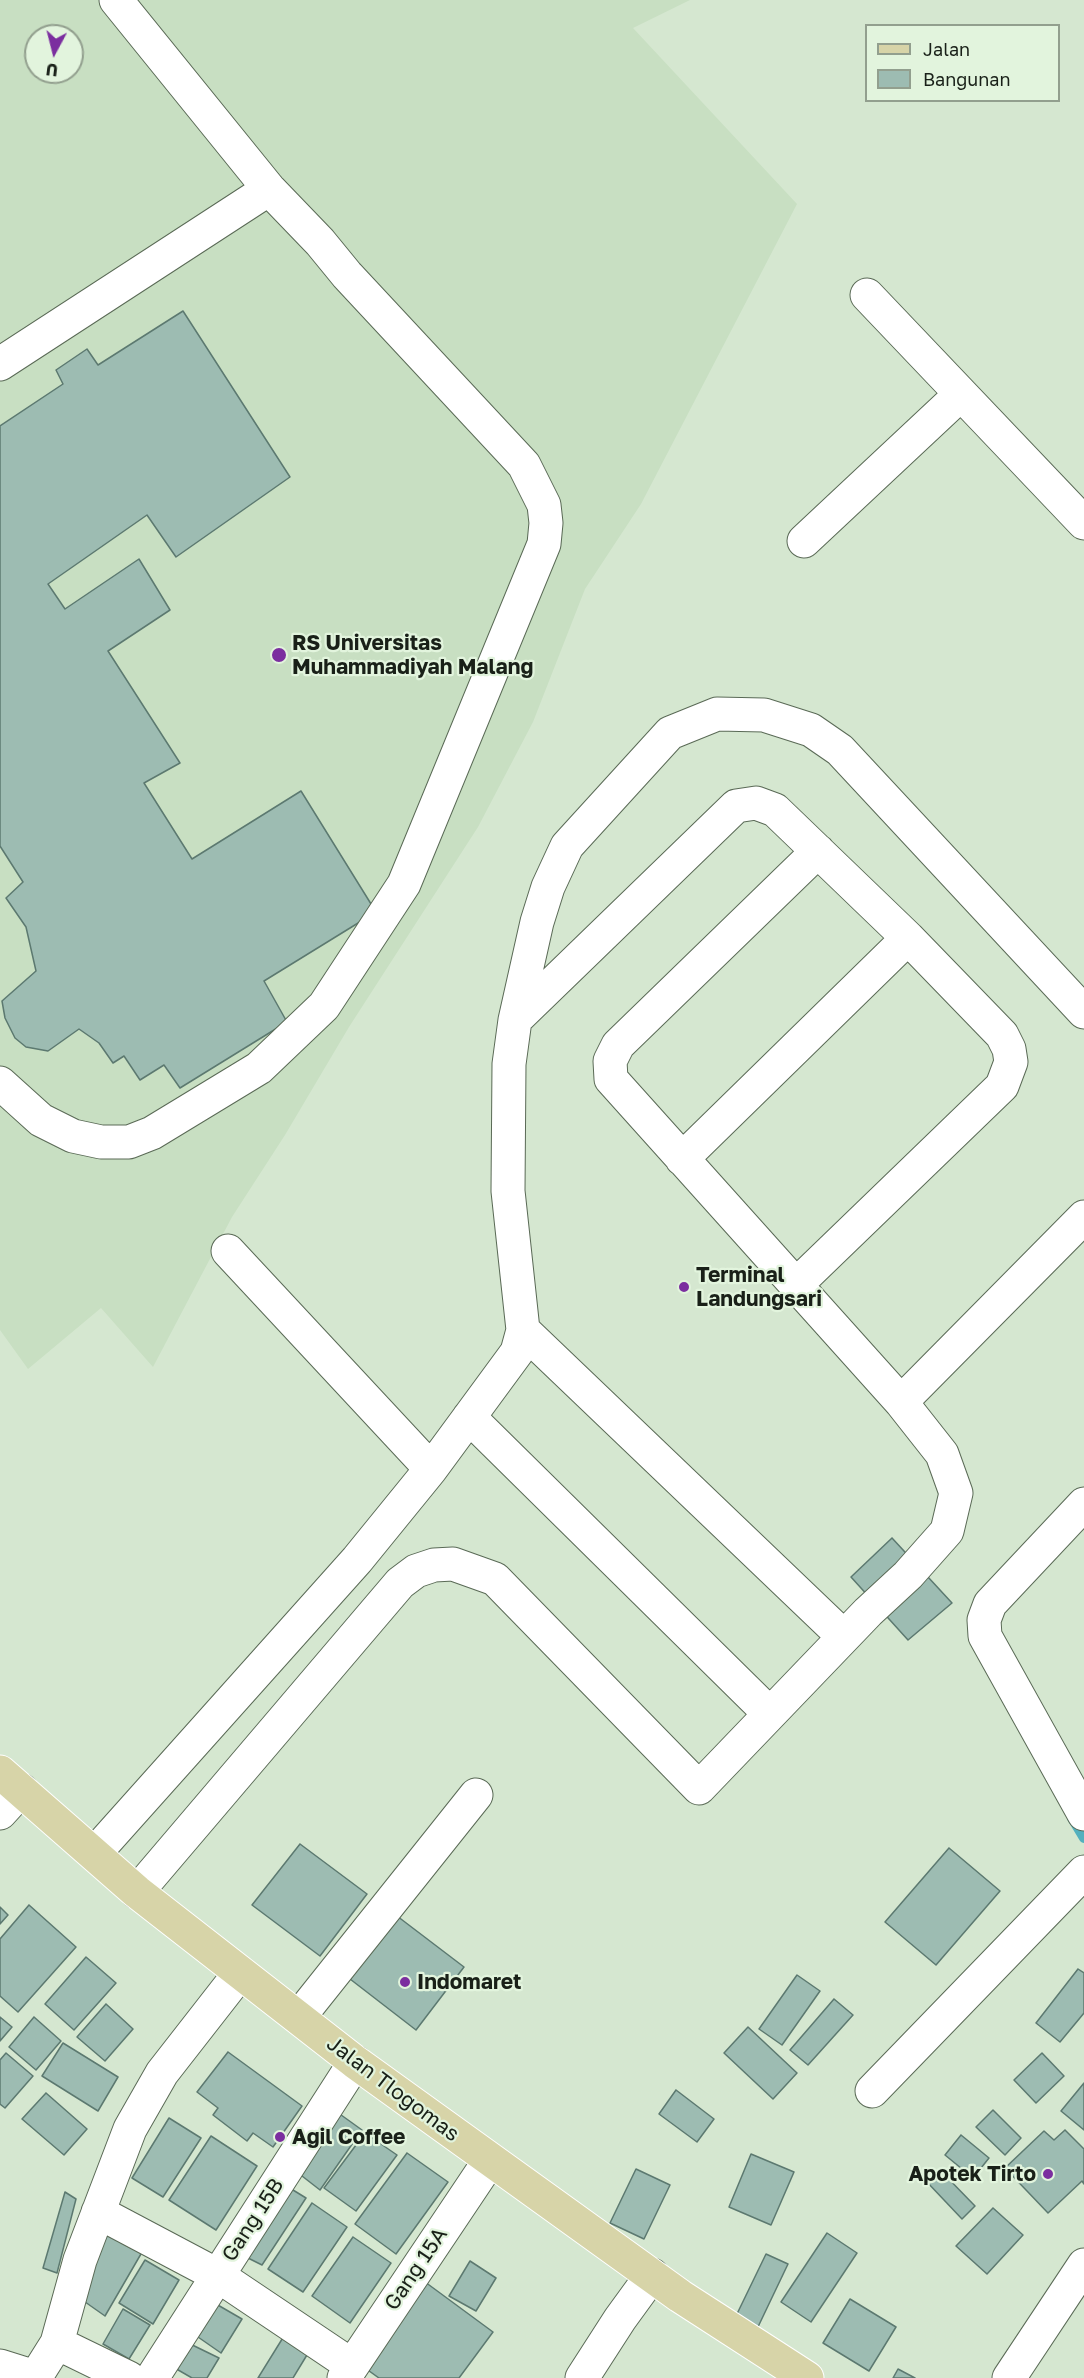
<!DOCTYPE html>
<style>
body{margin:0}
#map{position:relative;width:1084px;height:2378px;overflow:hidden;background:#d5e7d0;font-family:"Golos Text",sans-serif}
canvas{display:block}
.legend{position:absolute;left:865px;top:24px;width:195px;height:78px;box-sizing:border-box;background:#e2f4dd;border:2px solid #929f8e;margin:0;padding:8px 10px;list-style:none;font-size:18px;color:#192018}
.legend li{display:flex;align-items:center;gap:12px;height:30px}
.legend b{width:30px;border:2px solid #929f8e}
.north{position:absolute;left:24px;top:24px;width:60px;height:60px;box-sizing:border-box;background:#e2f4dd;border:2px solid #929f8e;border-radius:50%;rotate:187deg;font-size:16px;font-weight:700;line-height:24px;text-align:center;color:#192018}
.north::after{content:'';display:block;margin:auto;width:21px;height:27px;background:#7b2e9f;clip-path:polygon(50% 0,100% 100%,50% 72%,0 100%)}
</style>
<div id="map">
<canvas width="1084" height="2378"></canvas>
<ul class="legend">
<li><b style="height:8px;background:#d7d4a8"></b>Jalan</li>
<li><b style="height:16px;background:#9dbcb2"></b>Bangunan</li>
</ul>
<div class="north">U</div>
</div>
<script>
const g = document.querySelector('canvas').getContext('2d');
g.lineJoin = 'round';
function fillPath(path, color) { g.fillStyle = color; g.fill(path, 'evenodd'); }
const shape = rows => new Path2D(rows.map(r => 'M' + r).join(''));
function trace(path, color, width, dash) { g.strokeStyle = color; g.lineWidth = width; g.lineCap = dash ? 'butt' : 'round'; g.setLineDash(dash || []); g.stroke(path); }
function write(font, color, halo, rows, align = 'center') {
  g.font = font + ' "Golos Text",sans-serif'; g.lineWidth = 4.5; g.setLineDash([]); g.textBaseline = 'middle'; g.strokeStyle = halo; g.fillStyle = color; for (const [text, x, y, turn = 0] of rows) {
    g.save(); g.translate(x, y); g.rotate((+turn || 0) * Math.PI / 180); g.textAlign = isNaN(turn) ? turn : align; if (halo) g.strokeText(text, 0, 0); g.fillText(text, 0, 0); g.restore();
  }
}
const built = shape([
 [0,0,690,0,633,28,797,204,641,504,585,589,533,722,478,827,349,1027,285,1135,232,1217,153,1367,101,1308,28,1369,0,1330],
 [36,36,72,36,72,72,36,72]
]);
const stream = shape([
 [1072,1818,1084,1838]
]);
const building = shape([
 [183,311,290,477,176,557,147,515,48,584,65,609,139,559,170,610,108,651,180,763,144,783,192,859,301,791,376,912,264,981,287,1022,180,1088,164,1065,140,1080,124,1056,113,1063,99,1043,79,1029,48,1051,26,1047,15,1038,5,1018,2,1001,36,971,26,927,6,898,23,882,0,846,0,426,63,384,56,370,87,349,98,365,183,311],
 [892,1538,952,1603,908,1640,851,1577,892,1538],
 [300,1844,367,1894,320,1956,252,1905,300,1844],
 [949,1848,1000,1891,936,1965,885,1922,949,1848],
 [29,1905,76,1947,18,2012,0,1996,0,1939,29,1905],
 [0,1907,8,1915,0,1924,0,1907],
 [397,1916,464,1967,416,2030,350,1979,397,1916],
 [86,1957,116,1983,74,2030,45,2004,86,1957],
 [1078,1969,1084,1973,1084,2013,1060,2042,1036,2023,1078,1969],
 [797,1975,820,1991,782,2045,759,2029,797,1975],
 [834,1999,853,2015,808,2065,790,2050,834,1999],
 [106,2004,133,2029,105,2061,77,2037,106,2004],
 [0,2017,12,2027,0,2041,0,2017],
 [34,2017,61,2041,36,2070,9,2047,34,2017],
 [748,2027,797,2073,773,2099,724,2053,748,2027],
 [63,2043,118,2077,98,2111,42,2076,63,2043],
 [228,2052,302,2106,273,2147,253,2133,247,2141,213,2115,218,2108,197,2092,228,2052],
 [6,2053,33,2076,5,2108,0,2104,0,2060,6,2053],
 [1042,2053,1064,2076,1036,2103,1014,2080,1042,2053],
 [1084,2083,1084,2130,1061,2111,1084,2083],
 [676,2090,714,2119,697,2142,659,2114,676,2090],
 [46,2093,87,2129,64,2155,22,2119,46,2093],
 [330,2107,362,2130,320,2190,293,2169,330,2107],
 [993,2110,1021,2138,1005,2155,976,2127,993,2110],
 [169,2118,201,2138,163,2197,132,2178,169,2118],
 [1065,2130,1084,2149,1084,2184,1082,2181,1048,2213,1005,2168,1044,2131,1054,2140,1065,2130],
 [365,2133,397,2155,356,2211,324,2188,365,2133],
 [961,2135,989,2158,973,2178,945,2155,961,2135],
 [211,2136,257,2166,216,2230,169,2200,211,2136],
 [407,2153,448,2182,396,2254,355,2224,407,2153],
 [751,2154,794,2172,771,2225,729,2207,751,2154],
 [636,2169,670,2185,644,2239,610,2223,636,2169],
 [939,2169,975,2206,962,2219,926,2181,939,2169],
 [280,2182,306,2198,262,2265,238,2253,280,2182],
 [65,2192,76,2199,57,2273,43,2268,65,2192],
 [312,2203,347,2227,303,2292,268,2269,312,2203],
 [993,2208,1023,2235,987,2274,956,2246,993,2208],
 [104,2216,145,2247,105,2316,78,2297,104,2216],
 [827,2233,857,2253,811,2322,781,2302,827,2233],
 [353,2237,391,2263,350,2323,312,2296,353,2237],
 [766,2254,788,2264,757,2329,735,2318,766,2254],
 [145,2260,179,2280,153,2324,119,2303,145,2260],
 [470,2261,496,2278,476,2311,449,2296,470,2261],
 [421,2279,493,2332,459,2378,379,2378,358,2363,421,2279],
 [204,2297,242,2319,221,2353,185,2328,204,2297],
 [850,2299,896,2327,869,2371,823,2343,850,2299],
 [123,2309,150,2325,129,2359,103,2344,123,2309],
 [284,2336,310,2350,293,2378,258,2378,284,2336],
 [180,2339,219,2358,207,2378,192,2378,166,2363,180,2339],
 [898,2369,915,2378,893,2378,898,2369]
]);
const minor = shape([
 [867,295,1084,523],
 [0,364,269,189],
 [804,541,961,394],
 [515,1020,736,806,756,803,775,810,908,938,1002,1035,1009,1049,1011,1062,1002,1086,797,1284],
 [0,1083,41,1120,73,1136,101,1142,129,1142,152,1133,259,1068,324,1006,404,884,544,544,546,523,544,505,524,465,347,275,320,242,269,189,116,0],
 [682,1159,908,938],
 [228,1251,431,1469],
 [523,1330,844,1637],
 [901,1402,1084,1217],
 [469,1417,770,1714],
 [1084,1504,990,1604,984,1620,985,1636,1084,1814],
 [0,1813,21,1790],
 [95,1853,357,1560,431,1469,517,1352,523,1330,508,1191,509,1064,515,1020,537,922,548,887,567,846,670,733,717,714,764,715,811,730,840,750,1084,1012],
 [137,1892,400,1583,416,1571,434,1565,453,1564,495,1579,699,1788,868,1612,908,1575,947,1531,956,1493,942,1454,901,1402,611,1079,610,1061,618,1045,818,851],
 [299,2017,476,1795],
 [872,2091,1084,1872],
 [98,2212,217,2275,351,2365],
 [57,2343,129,2378],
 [0,2366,35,2377],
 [35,2378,57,2343,80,2260,130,2129,162,2073,240,1973],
 [152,2378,355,2062],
 [344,2378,490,2160],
 [582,2378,620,2319,652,2275],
 [1009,2378,1084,2265]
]);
const major = shape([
 [0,1772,137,1892,355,2062,680,2296,807,2378]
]);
const markers = [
 [279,655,8,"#7b2e9f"],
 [684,1287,6,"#7b2e9f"],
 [405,1982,6,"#7b2e9f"],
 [280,2137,6,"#7b2e9f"],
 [1048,2174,6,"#7b2e9f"]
];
const poiNames = [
 ["RS Universitas",292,643],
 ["Muhammadiyah Malang",292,667],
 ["Terminal",696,1275],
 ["Landungsari",696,1299],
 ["Indomaret",417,1982],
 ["Agil Coffee",292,2137],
 ["Apotek Tirto",1036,2174,"right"]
];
const streetNames = [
 ["Jalan Tlogomas",393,2089,37],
 ["Gang 15B",253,2220,-57],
 ["Gang 15A",416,2269,-56]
];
fillPath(built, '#c8dfc2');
trace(stream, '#53b0be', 10);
fillPath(building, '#9dbcb2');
trace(building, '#5c7970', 1.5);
trace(minor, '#5a6a56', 35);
trace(major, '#fff', 35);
trace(minor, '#fff', 33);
trace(major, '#d7d4a8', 33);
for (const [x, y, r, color] of markers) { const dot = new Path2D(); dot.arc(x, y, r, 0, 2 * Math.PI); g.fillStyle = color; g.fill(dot); trace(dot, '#e2f4dd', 2); }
write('bold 21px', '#192018', '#e2f4dd', poiNames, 'left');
write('21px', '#192018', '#e2f4dd', streetNames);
</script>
